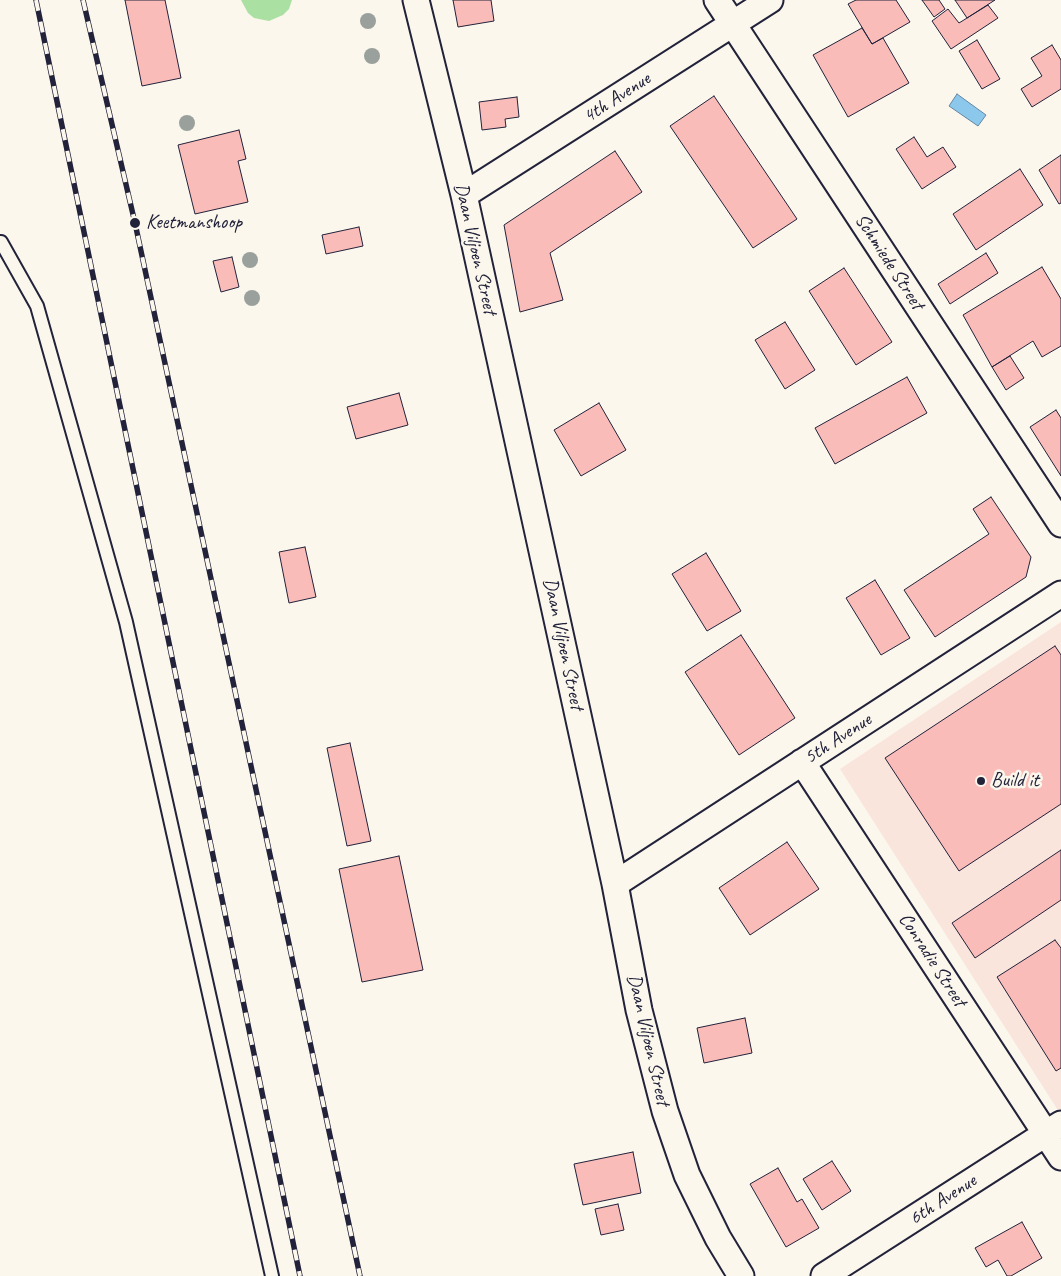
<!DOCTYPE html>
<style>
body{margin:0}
canvas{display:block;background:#fbf7ec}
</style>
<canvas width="1061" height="1276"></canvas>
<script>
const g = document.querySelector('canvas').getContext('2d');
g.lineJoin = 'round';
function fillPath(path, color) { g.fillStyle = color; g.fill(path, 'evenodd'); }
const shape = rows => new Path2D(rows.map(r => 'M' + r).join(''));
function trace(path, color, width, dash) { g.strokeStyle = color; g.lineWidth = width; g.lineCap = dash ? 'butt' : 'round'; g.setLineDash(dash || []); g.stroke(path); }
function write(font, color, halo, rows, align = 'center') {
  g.font = font + ' Caveat,sans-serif'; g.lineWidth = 5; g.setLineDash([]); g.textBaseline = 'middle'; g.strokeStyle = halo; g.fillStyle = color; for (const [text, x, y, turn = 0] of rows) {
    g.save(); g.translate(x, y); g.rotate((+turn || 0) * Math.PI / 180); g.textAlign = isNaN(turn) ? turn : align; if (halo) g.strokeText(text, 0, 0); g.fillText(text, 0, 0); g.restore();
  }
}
const built = shape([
 [1061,622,1061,1115,840,769]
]);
const green = shape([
 [241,0,292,0,289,9,283,15,269,21,254,18,248,13]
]);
const water = shape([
 [957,94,986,115,978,126,949,106,957,94]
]);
const building = shape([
 [125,0,165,0,181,78,142,86,125,0],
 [453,0,491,0,494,21,458,27,453,0],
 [856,0,896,0,910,22,872,44,848,4,856,0],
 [922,0,939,0,945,9,934,17,922,0],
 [955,0,995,0,967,18,955,0],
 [988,5,998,18,951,49,932,21,948,9,959,23,988,5],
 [862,28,872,44,883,38,909,83,848,117,813,55,862,28],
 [977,40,1000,79,982,89,959,51,977,40],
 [1052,45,1061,60,1061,89,1032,107,1021,89,1042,76,1031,58,1052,45],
 [714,96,797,219,753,248,670,126,714,96],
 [517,97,519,117,505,119,506,127,482,130,479,102,517,97],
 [239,130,246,159,238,161,248,202,195,214,178,145,239,130],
 [914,137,927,157,943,147,956,167,922,189,896,149,914,137],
 [615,151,642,192,550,253,563,300,520,312,504,225,615,151],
 [1061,155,1061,203,1059,204,1039,170,1061,155],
 [1020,169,1043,205,976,250,953,214,1020,169],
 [359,227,363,246,326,254,322,235,359,227],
 [986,253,998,273,950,304,938,284,986,253],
 [232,257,239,287,221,292,213,261,232,257],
 [1042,267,1061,299,1061,346,1042,357,1033,341,992,367,963,315,1042,267],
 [844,268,892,342,856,365,809,291,844,268],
 [785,322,815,370,785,389,755,340,785,322],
 [1010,356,1024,378,1006,390,992,367,1010,356],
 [907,377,927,413,835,464,815,428,907,377],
 [399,393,408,425,356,439,347,407,399,393],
 [599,403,626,450,581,476,554,430,599,403],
 [1056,410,1061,418,1061,476,1030,427,1056,410],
 [991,497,1031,557,1026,577,935,637,904,590,989,534,973,509,991,497],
 [305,547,316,597,289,603,279,552,305,547],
 [706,553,741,611,707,631,672,574,706,553],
 [875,580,910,638,881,655,846,598,875,580],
 [741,635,795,718,739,755,685,672,741,635],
 [1055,646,1061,655,1061,804,959,871,885,758,1055,646],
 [350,743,371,841,347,846,327,748,350,743],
 [787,842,819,889,750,935,719,888,787,842],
 [1061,850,1061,900,975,958,952,923,1061,850],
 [399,856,423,970,362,982,339,869,399,856],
 [1055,940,1061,948,1061,1068,1056,1071,997,977,1055,940],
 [745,1018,752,1053,704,1063,697,1028,745,1018],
 [633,1152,641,1193,583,1205,574,1164,633,1152],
 [832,1161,851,1191,822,1210,803,1179,832,1161],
 [778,1168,797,1202,802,1199,819,1228,786,1247,750,1184,778,1168],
 [618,1204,624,1230,601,1235,595,1209,618,1204],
 [1022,1222,1042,1258,1011,1276,1007,1276,998,1260,986,1267,975,1248,1022,1222]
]);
const lane = shape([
 [0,242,1,242,37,306,126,622,272,1276]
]);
const street = shape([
 [416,0,464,195,615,884,639,1010,665,1111,687,1175,718,1238,741,1276],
 [717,0,1061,524],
 [464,195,770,0],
 [802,762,1061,1157],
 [615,884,1061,594],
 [824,1276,1061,1124]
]);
const rail = shape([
 [36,0,300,1276],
 [83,0,135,223,360,1276]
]);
const trees = [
 [368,21],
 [372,56],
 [187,123],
 [250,260],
 [252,298]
];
const markers = [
 [135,223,6,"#22223b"],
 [981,781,5,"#22223b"]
];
const streetNames = [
 ["4th Avenue",617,98,-33],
 ["Daan Viljoen Street",475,249,77],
 ["Schmiede Street",889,262,57],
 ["Daan Viljoen Street",563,644,78],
 ["5th Avenue",838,739,-33],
 ["Conradie Street",932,960,57],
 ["Daan Viljoen Street",648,1040,77],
 ["6th Avenue",943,1200,-33]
];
const poiNames = [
 ["Keetmanshoop",146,223],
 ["Build it",991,781]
];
fillPath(built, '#fae5dd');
fillPath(green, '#abe0a3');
fillPath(water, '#8cc8ec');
trace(water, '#6286a5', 1);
fillPath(building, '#f9bcb9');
trace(building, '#22223b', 1);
trace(lane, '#22223b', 16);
trace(street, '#22223b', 29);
trace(lane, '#fbf7ec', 12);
trace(street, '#fbf7ec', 25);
trace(rail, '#22223b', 5.5);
trace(rail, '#fbf7ec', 4, [11]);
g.fillStyle = '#9aa19c';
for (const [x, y] of trees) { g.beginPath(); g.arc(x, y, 8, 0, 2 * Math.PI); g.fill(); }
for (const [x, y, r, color] of markers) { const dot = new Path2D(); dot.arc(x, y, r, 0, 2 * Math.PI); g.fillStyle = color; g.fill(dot); trace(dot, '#fbf7ec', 2); }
write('20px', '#22223b', '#fbf7ec', streetNames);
write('20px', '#22223b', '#fbf7ec', poiNames, 'left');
</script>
